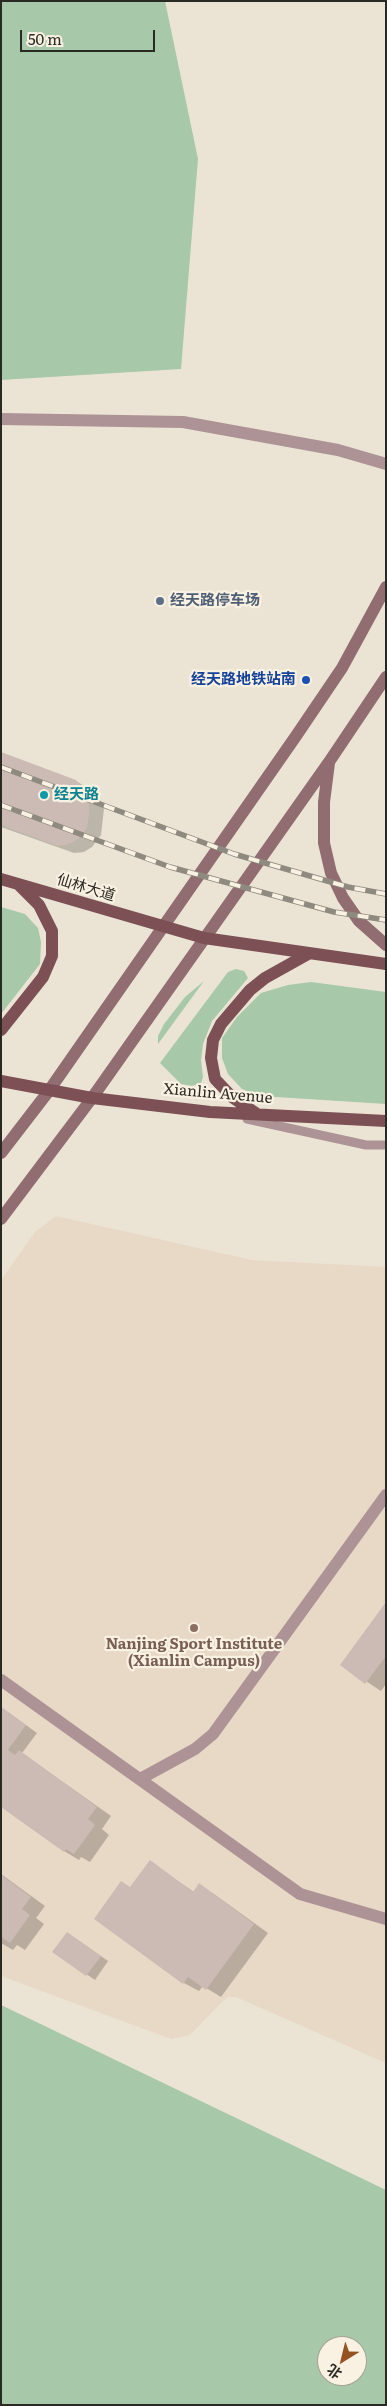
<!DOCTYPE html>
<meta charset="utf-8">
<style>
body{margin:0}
#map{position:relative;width:387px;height:2406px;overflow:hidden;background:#ebe4d5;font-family:Literata,"Noto Sans SC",serif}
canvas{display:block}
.frame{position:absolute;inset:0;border:2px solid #2b2923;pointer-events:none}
.north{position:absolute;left:317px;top:2336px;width:50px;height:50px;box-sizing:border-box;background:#f9f1e2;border:1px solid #a7a196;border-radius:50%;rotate:216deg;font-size:14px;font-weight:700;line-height:20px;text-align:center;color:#2b2923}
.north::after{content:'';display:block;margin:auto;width:18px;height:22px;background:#965322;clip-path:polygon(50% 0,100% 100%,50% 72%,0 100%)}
.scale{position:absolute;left:20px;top:30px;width:135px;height:22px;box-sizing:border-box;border:2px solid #2b2923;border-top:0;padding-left:6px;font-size:15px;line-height:18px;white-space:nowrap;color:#2b2923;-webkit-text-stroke:4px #f9f1e2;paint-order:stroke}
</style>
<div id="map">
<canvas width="387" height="2406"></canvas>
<div class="frame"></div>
<div class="north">北</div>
<div class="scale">50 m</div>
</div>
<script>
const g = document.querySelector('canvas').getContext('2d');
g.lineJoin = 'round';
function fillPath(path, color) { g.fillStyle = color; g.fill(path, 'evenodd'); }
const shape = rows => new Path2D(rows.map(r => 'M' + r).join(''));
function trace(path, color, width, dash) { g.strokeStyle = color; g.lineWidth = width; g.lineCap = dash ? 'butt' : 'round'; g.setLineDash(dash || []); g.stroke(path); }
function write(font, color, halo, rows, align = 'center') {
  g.font = font + ' Literata,"Noto Sans SC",serif'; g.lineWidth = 4.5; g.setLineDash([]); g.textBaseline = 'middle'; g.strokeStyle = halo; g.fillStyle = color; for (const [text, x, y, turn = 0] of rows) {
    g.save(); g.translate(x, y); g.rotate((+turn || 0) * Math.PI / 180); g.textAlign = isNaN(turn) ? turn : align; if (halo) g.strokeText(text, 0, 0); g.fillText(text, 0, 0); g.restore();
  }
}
const education = shape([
 [56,1216,252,1260,386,1267,386,2063,236,1997,228,1997,223,2001,190,2035,171,2039,1,1976,1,1280,35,1232]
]);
const green = shape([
 [1,1,165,1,198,159,181,369,1,380],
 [1,907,25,914,38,928,41,942,40,964,1,1014],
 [236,969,244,971,248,978,212,1021,203,1044,201,1060,203,1077,201,1083,192,1086,181,1084,160,1063,228,972],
 [204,981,158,1044,158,1036,164,1024,185,997],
 [311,982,386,992,386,1104,260,1096,242,1089,228,1074,222,1058,222,1038,237,1017,261,993,288,985],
 [1,2005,386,2190,386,2405,1,2405],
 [327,2346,357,2346,357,2376,327,2376]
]);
const shadow = shape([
 [1,753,76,781,91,790,100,800,104,809,101,835,92,847,84,852,74,853,1,827],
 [386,1604,386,1684,381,1691,341,1665],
 [1,1707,37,1733,22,1753,111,1816,102,1829,109,1835,90,1862,81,1857,79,1860,64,1851,1,1805],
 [150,1862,194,1892,199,1885,214,1894,268,1933,221,1997,203,1986,199,1991,184,1983,96,1918,131,1888],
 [1,1874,45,1906,36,1918,44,1924,25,1950,17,1945,13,1950,1,1943],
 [75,1938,108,1961,95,1980,54,1952]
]);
const building = shape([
 [1,752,76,780,85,790,89,799,89,814,87,827,78,839,69,844,58,846,1,825],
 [386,1602,386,1656,365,1684,340,1665],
 [1,1707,26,1725,8,1750,15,1755,19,1750,97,1807,88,1819,95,1825,74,1854,66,1849,64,1852,1,1807],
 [150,1860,193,1892,199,1883,254,1924,206,1990,188,1977,183,1984,94,1919,121,1881,130,1887],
 [1,1875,31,1897,22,1909,30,1915,10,1943,1,1937],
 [67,1932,101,1956,86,1976,52,1952]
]);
const service = shape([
 [247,1119,366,1145,386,1145]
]);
const minor = shape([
 [1,1680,300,1894,386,1919],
 [140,1779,195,1749,213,1734,386,1495]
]);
const tertiary = shape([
 [1,419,183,422,338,450,386,464]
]);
const secondary = shape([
 [329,763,324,802,324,843,331,873,343,898,359,921,386,945],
 [1,1153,48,1092,296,736,342,668,386,587],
 [1,1219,92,1098,329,762,386,677]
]);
const primary = shape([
 [1,879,204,938,386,964],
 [1,1030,43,977,52,956,52,931,39,905,19,885],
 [1,1081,92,1098,210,1112,386,1121],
 [257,1114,232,1097,215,1079,211,1058,213,1040,221,1024,250,990,265,978,308,954]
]);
const rail = shape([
 [1,767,234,854,348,887,386,894],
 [1,805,170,867,334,912,386,920]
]);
const markers = [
 [160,601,5,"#5c6f8a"],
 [306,680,5,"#1a4fb4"],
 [44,795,5,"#0f9aa8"],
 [194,1628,5,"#8d6e63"]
];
const serviceNames = [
 ["经天路停车场",170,601]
];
const transitNames = [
 ["经天路地铁站南",296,680]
];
const cultureNames = [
 ["经天路",54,795]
];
const streetNames = [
 ["仙林大道",86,888,17],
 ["Xianlin Avenue",218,1094,5]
];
const educationNames = [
 ["Nanjing Sport Institute",194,1645],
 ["(Xianlin Campus)",194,1662]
];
fillPath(education, '#e8d8c6');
fillPath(green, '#a7c8a9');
fillPath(shadow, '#0003');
fillPath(building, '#ccbbb4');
trace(service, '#ad9395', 9);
trace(minor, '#ad9395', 12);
trace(tertiary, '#ad9395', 12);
trace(secondary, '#916c70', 12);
trace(primary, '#7c5055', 12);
trace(rail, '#8e8a7f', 5.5);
trace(rail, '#f9f1e2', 4, [11]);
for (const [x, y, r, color] of markers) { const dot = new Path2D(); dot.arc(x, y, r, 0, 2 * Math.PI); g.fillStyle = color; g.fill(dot); trace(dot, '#f9f1e2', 2); }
write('bold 15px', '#4e5e75', '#f9f1e2', serviceNames, 'left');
write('bold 15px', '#164399', '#f9f1e2', transitNames, 'right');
write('bold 15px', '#0d838f', '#f9f1e2', cultureNames, 'left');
write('15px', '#2b2923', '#f9f1e2', streetNames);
write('bold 15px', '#785e54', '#f9f1e2', educationNames);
</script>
